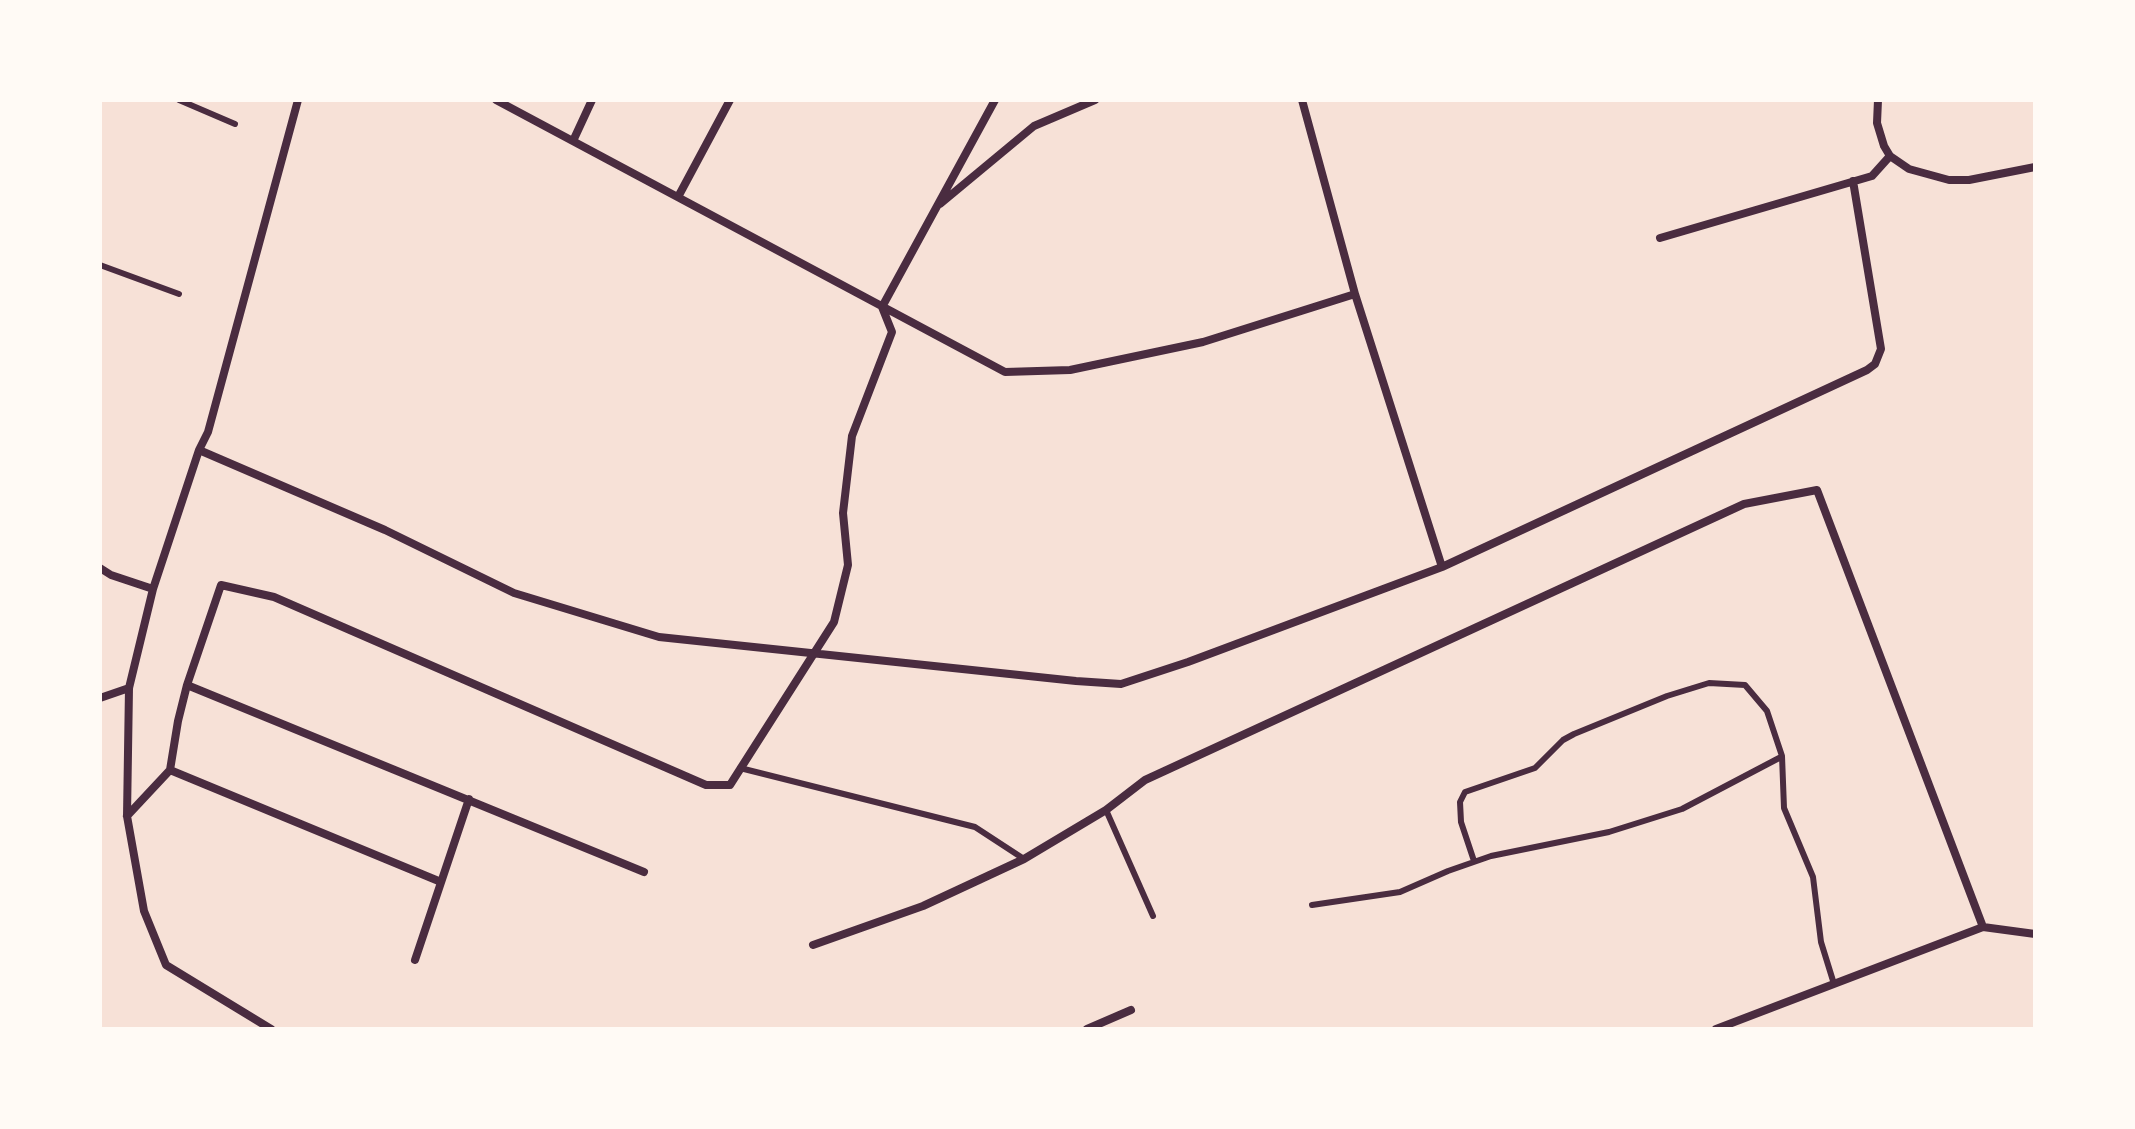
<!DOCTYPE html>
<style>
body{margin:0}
#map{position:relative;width:2135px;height:1129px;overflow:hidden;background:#f7e1d7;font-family:Signika,sans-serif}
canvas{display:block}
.frame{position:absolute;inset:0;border:102px solid #fffaf5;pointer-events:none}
</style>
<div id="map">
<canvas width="2135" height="1129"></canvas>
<div class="frame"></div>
</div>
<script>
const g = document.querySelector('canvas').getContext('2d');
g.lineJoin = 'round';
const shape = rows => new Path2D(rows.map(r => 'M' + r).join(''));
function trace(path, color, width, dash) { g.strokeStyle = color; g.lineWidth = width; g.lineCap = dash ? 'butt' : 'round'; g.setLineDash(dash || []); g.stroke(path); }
const service = shape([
 [179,100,235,124],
 [100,265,179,294],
 [740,768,975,827,1024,859],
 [1106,810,1153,916],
 [1474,861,1461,822,1460,802,1465,792,1535,768,1563,740,1574,734,1667,696,1709,683,1745,685,1767,711,1782,756,1784,808,1813,877,1821,942,1834,984],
 [1312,905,1400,892,1448,871,1491,856,1609,832,1682,809,1781,757]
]);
const minor = shape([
 [496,100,1005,372,1070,370,1203,342,1355,294],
 [1302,100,1355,294,1442,567],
 [1878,100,1877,123,1884,146,1890,156,1909,169,1949,180,1969,180,2035,167],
 [573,141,592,100],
 [678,197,730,100],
 [940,204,1034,126,1095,100],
 [1660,238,1872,176,1890,156],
 [882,307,995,100],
 [199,450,385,530,514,593,659,637,1076,681,1121,684,1188,662,1442,567,1867,370,1875,364,1881,349,1853,181],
 [100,568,111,575,153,589],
 [187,685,644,872],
 [100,698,129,688],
 [170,770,441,882],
 [127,816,170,770,178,721,187,685,221,585,274,597,706,785,730,785,834,622,848,565,843,513,852,436,892,332,882,307],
 [813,945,923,906,1024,859,1106,810,1145,780,1744,504,1817,490,1983,927],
 [415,960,469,799],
 [271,1029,166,965,144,911,127,816,129,688,153,589,199,450,208,432,298,100],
 [1087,1029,1131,1010],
 [1716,1029,1983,927,2035,934]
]);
trace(service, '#4a2c40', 6);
trace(minor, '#4a2c40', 8);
</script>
